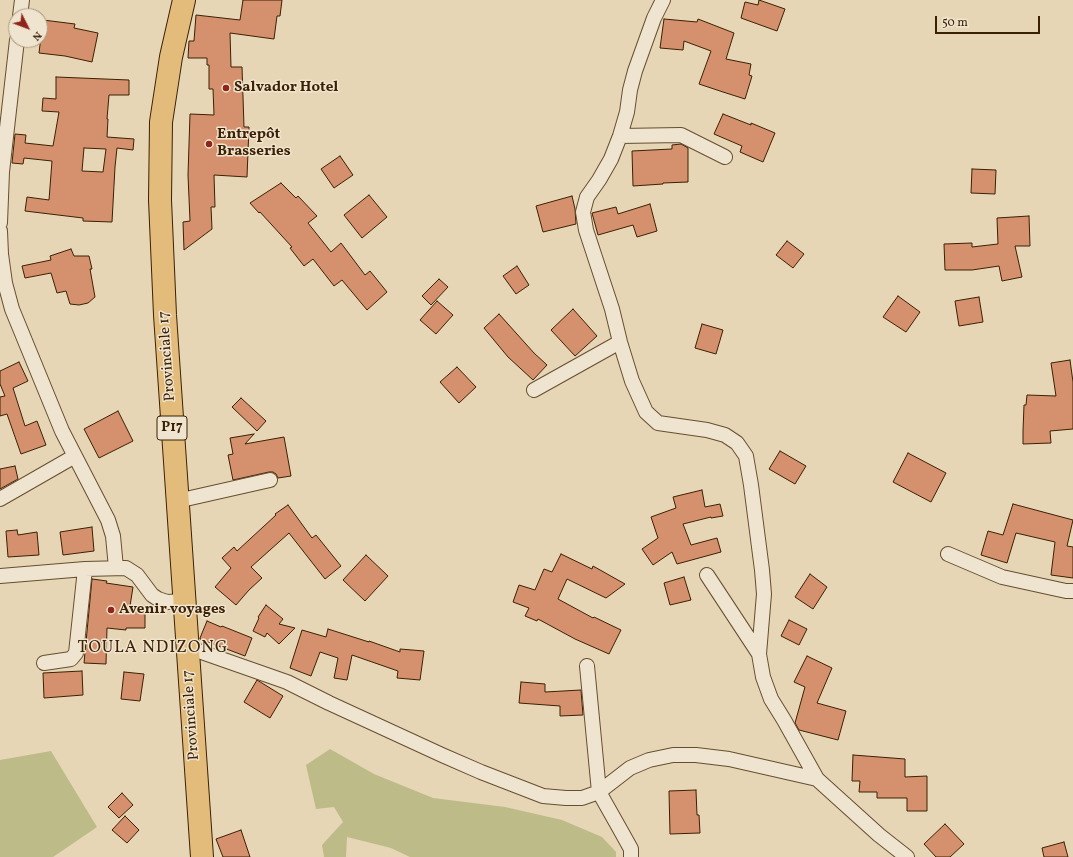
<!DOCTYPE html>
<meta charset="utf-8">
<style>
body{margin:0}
#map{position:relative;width:1073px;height:857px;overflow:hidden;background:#e6d6b5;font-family:Vollkorn,serif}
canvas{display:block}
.north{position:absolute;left:8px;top:8px;width:40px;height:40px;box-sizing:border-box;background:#efe4cf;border:1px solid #a7967d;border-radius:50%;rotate:132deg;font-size:11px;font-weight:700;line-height:16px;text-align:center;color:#3b2003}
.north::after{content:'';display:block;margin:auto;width:14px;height:18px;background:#8f2418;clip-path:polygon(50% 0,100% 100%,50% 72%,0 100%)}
.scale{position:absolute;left:935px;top:16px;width:105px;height:18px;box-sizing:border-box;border:2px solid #3b2003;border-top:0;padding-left:5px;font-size:12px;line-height:14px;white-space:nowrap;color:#3b2003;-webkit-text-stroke:3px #efe4cf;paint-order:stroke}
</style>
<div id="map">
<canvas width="1073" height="857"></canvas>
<div class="north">N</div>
<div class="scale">50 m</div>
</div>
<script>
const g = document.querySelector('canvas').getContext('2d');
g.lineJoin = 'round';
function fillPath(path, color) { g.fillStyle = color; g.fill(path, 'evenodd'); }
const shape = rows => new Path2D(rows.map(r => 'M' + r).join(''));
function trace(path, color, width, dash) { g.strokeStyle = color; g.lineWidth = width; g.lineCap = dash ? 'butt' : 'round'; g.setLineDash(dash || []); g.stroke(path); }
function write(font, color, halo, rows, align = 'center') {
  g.font = font + ' Vollkorn,serif'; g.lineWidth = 3; g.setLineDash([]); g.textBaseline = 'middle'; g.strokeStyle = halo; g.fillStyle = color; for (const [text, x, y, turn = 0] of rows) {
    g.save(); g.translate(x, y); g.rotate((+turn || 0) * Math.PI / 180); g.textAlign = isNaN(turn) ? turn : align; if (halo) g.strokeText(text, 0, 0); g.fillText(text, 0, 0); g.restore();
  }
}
const green = shape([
 [330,749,374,774,433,798,505,807,562,820,602,837,616,852,616,857,410,857,391,848,347,837,346,857,324,857,322,845,343,822,334,807,316,809,306,765],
 [51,751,97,827,53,857,0,857,0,760]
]);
const building = shape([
 [243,0,282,0,280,16,277,16,274,39,230,33,231,67,242,67,244,127,249,127,247,177,214,175,215,207,211,207,212,229,184,250,183,222,190,221,188,175,190,114,214,115,213,89,209,89,209,65,207,65,207,58,188,58,189,41,194,41,196,15,240,20,243,0],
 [759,0,785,9,777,31,741,18,745,2,758,5,759,0],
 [664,19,697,22,698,19,734,33,726,59,751,64,749,75,752,76,745,99,723,92,699,84,711,51,684,41,683,50,660,48,664,19],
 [43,20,75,24,74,28,98,33,92,62,65,56,39,53,43,20],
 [56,77,129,80,129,95,109,95,107,119,108,119,107,137,134,139,133,150,117,148,115,167,112,222,83,221,83,218,25,211,27,197,49,200,52,161,24,158,23,164,12,163,15,134,26,135,25,143,53,146,59,112,42,111,43,98,56,99,56,77],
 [84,148,106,149,103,172,82,171,84,148],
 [723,114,751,125,751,123,775,133,763,162,740,152,742,146,714,134,723,114],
 [681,144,688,148,688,182,663,183,663,184,633,186,632,151,672,149,672,145,681,144],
 [340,156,353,175,334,188,321,169,340,156],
 [972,169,996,170,995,194,971,193,972,169],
 [281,183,296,198,298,196,317,216,308,223,331,252,341,243,365,275,370,271,387,292,367,310,342,280,334,286,313,259,304,266,290,248,292,247,260,212,259,213,250,203,281,183],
 [369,195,387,217,362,238,344,215,369,195],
 [572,196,575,209,576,224,543,232,536,206,572,196],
 [650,204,657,231,637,237,633,225,598,235,592,213,616,207,618,214,650,204],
 [1029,216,1030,246,1015,246,1022,277,1002,281,999,266,972,270,945,270,944,244,972,243,972,247,998,244,997,218,1029,216],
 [787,241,804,254,793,268,776,255,787,241],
 [71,249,74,256,89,256,92,269,90,269,95,297,88,303,79,305,70,304,66,291,57,293,51,273,25,278,22,266,51,260,50,256,71,249],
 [517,266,529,285,516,294,503,276,517,266],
 [439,279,448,287,431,305,422,296,439,279],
 [898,296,920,312,906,332,883,317,898,296],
 [979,297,983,322,959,326,955,301,979,297],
 [437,301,453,315,436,334,420,320,437,301],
 [573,309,597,336,575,356,551,330,573,309],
 [499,314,534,353,547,365,533,380,508,357,484,328,499,314],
 [702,324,723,330,716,354,695,348,702,324],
 [1070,360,1073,382,1073,429,1050,431,1051,443,1023,444,1023,431,1024,405,1026,405,1027,395,1056,396,1051,363,1070,360],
 [19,362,28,381,13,388,25,426,37,421,46,445,21,454,7,414,0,416,0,397,5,396,0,384,0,371,19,362],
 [457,367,476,387,459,403,440,382,457,367],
 [241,398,266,421,257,431,232,407,241,398],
 [118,411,133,441,99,458,84,429,118,411],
 [254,434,245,444,284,437,291,476,278,478,276,474,273,472,269,472,233,480,228,455,233,454,230,438,254,434],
 [780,451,806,466,795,484,769,469,780,451],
 [908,453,946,473,931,502,893,482,908,453],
 [15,466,18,479,0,489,0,469,15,466],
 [702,490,705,507,720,504,723,516,711,518,711,517,683,524,691,545,717,538,721,552,677,564,672,552,653,565,642,549,658,538,651,517,676,508,673,497,702,490],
 [1013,504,1073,520,1067,546,1073,547,1073,578,1051,575,1055,542,1016,533,1007,563,981,555,988,531,1003,535,1013,504],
 [288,505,312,538,316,535,341,566,325,579,289,533,251,567,262,578,249,590,236,605,215,587,231,568,222,558,234,547,237,551,276,515,275,514,288,505],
 [92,527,94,551,63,555,60,532,92,527],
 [17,530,18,535,37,532,39,555,8,557,6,531,17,530],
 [561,554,592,569,593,566,625,584,606,598,567,579,558,599,593,618,594,617,621,630,609,654,575,639,538,619,537,621,525,616,529,608,513,602,519,585,535,590,544,569,552,572,561,554],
 [366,555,388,576,365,601,343,580,366,555],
 [810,574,827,587,813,609,795,597,810,574],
 [684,577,691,600,670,605,664,583,684,577],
 [92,579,107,581,106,583,133,587,130,606,145,606,145,628,126,628,126,630,107,628,106,664,84,663,92,579],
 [266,605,283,619,279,624,295,628,279,644,267,633,265,637,253,631,259,618,258,617,266,605],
 [789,620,807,629,799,645,781,636,789,620],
 [207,621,221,627,222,626,252,638,245,656,200,639,200,638,207,621],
 [328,629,369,642,369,641,400,652,400,649,424,651,420,680,397,678,398,671,352,655,347,680,334,678,338,658,320,652,311,676,290,668,302,630,326,637,328,629],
 [807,656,832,668,817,703,846,711,838,740,799,730,795,723,805,687,794,682,807,656],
 [82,671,83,695,44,698,43,673,82,671],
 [124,672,144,674,140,701,121,699,124,672],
 [257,680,283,696,270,718,244,702,257,680],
 [521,682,545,684,545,692,581,690,583,715,560,716,560,706,519,703,521,682],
 [853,755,905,759,905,777,927,776,927,811,907,811,907,798,877,798,877,792,859,792,860,781,852,781,853,755],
 [696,790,697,815,699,815,700,833,670,834,669,791,696,790],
 [122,793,133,805,119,818,108,807,122,793],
 [125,816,139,830,127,843,112,830,125,816],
 [945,824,964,844,950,857,936,857,924,844,945,824],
 [241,830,250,857,223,857,216,839,241,830],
 [1064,842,1068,857,1044,857,1042,848,1064,842]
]);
const minor = shape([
 [663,0,654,18,635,71,630,90,627,112,620,136,611,159,599,180,587,197,583,212,586,230,612,309,620,342,632,381,646,412,658,423,707,430,725,435,737,443,746,456,751,485,762,570,764,594,759,654,763,677,771,699,784,720,817,779],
 [20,16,22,0],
 [620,136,681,135,725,157],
 [0,223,2,172,17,40],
 [0,231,1,254,5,283,12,309,62,431,108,520,113,536,116,568],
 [534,390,620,342],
 [0,499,75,456],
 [177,501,270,480],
 [948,554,1002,577,1066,591,1073,591],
 [707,575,759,654],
 [0,576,85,569,126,568,137,575,152,595,158,599,167,602,184,601],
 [187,647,287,682,329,703,442,755,481,772,543,796,566,798,582,798,599,792,630,768,649,760,673,755,696,755,729,759,817,779,879,835,907,857],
 [44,663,71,659,76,653,85,569],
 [587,666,599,792,621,831,631,849,631,857]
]);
const primary = shape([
 [184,0,171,57,161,122,160,200,165,315,202,857]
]);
const markers = [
 [226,88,4,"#8f2418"],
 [209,144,4,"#8f2418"],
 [111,610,4,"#8f2418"]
];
const shields = [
 [172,428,30]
];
const shieldNames = [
 ["P17",172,428]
];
const poiNames = [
 ["Salvador Hotel",234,88],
 ["Entrepôt",217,135],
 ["Brasseries",217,152],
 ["Avenir voyages",119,610]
];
const streetNames = [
 ["Provinciale 17",168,356,-94],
 ["Provinciale 17",192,715,-94]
];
const quarterNames = [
 ["TOULA NDIZONG",153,649]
];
fillPath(green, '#bdbb88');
fillPath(building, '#d5906d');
trace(building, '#3b2003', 1);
trace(minor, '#664e30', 16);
trace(primary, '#3b2003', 24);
trace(minor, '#efe4cf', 14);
trace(primary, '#e3bb7a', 22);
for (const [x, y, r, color] of markers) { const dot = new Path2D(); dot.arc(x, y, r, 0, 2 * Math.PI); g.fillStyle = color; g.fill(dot); trace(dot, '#efe4cf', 1.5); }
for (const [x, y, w] of shields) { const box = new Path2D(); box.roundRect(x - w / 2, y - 12, w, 24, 3); g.fillStyle = '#efe4cf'; g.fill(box); trace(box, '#3b2003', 1); }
write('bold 14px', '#3b2003', null, shieldNames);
write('bold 15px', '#3b2003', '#efe4cf', poiNames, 'left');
write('15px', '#3b2003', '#efe4cf', streetNames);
g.letterSpacing = '1px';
write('17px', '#3b2003', '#efe4cf', quarterNames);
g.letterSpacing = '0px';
</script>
